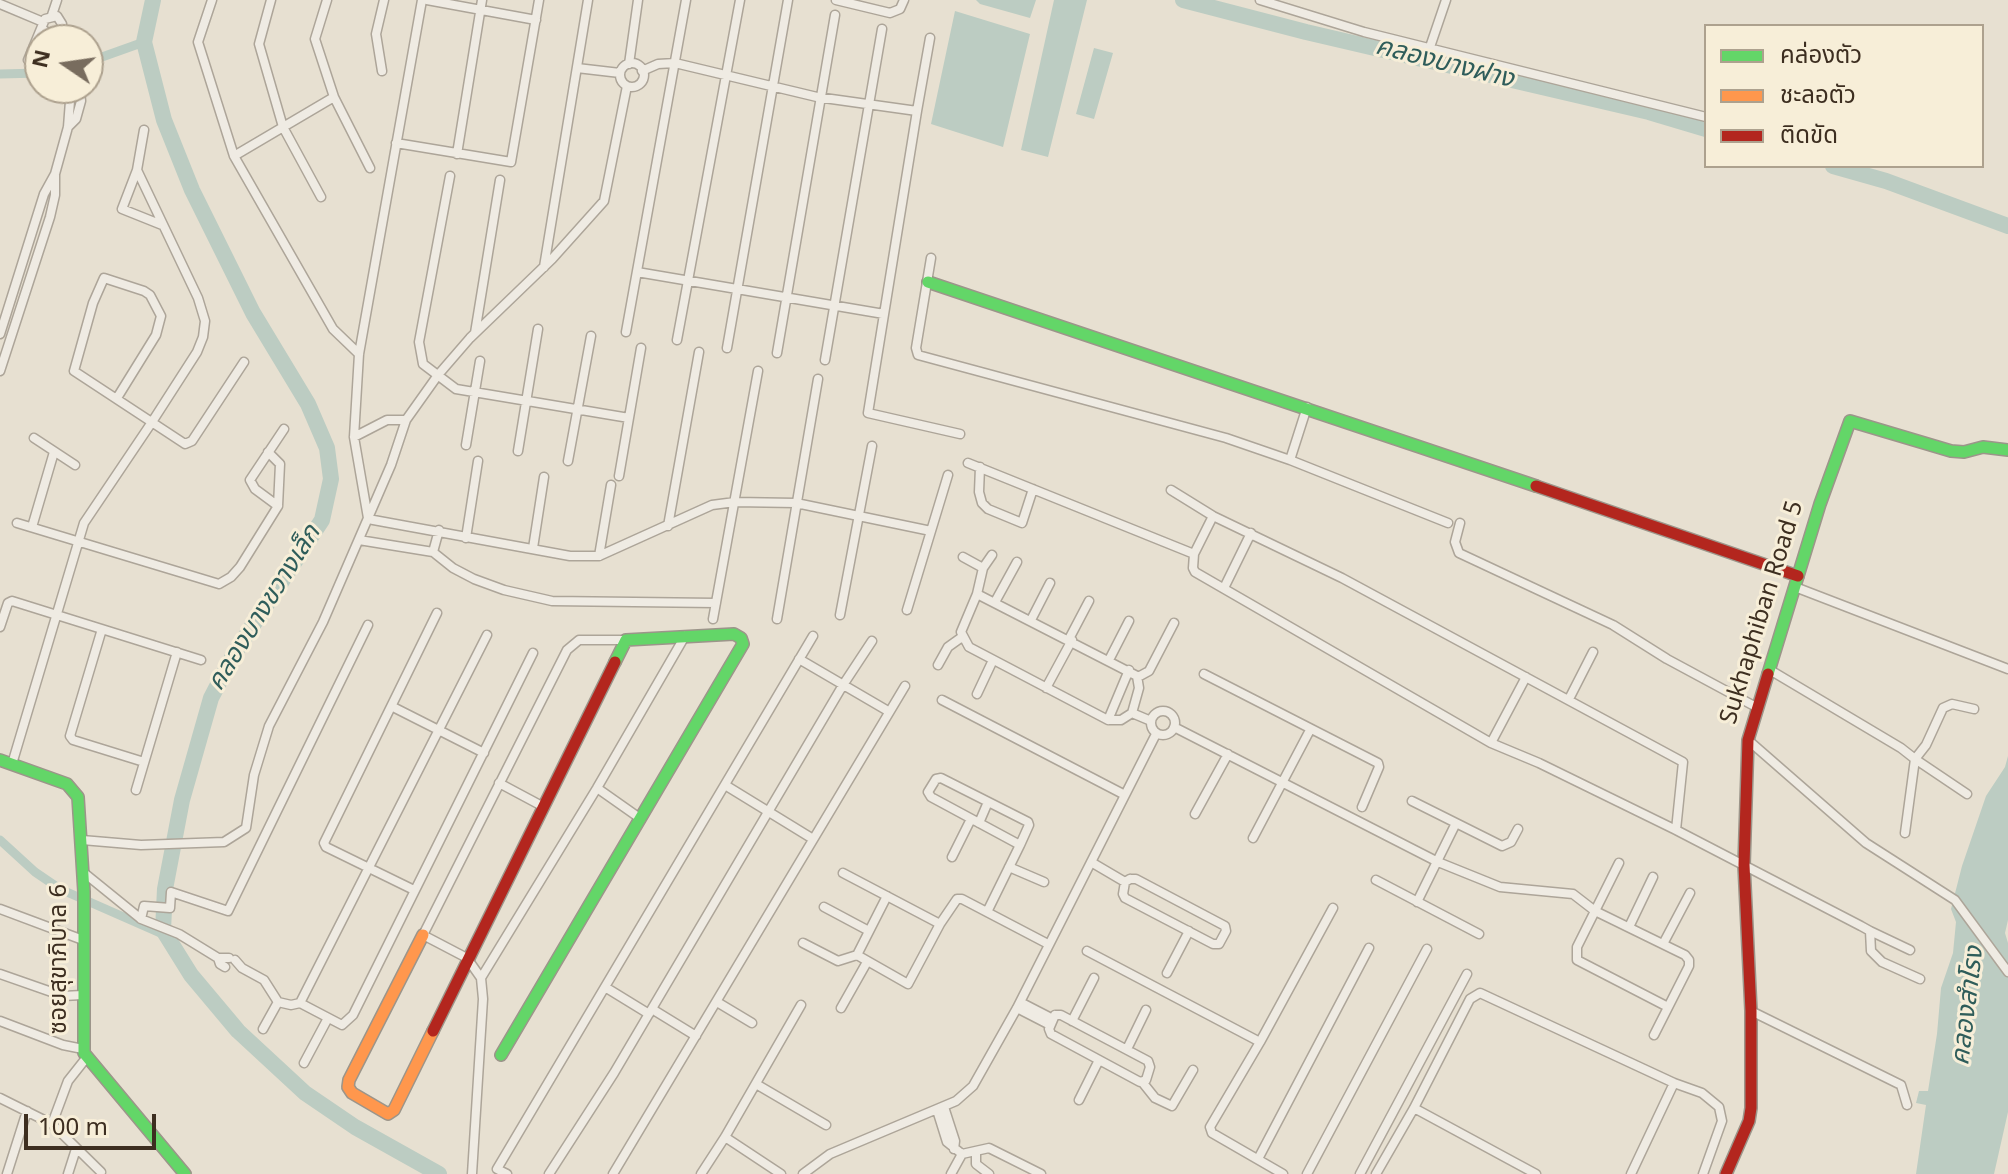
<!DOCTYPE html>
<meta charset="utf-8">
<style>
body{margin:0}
#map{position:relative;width:2008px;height:1174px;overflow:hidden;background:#e7e0d1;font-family:Georgia,"Noto Sans Thai",serif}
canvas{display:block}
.legend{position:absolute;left:1704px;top:24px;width:280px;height:144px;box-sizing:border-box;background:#f7eed8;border:2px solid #ada18e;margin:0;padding:10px 14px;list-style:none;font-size:24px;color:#3d2e20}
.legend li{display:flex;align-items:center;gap:16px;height:40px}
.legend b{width:40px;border:2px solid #ada18e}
.north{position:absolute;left:24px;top:24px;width:80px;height:80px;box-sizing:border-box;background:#f7eed8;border:2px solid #ada18e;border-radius:50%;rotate:283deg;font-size:22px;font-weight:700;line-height:32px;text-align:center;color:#3d2e20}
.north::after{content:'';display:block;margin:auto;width:28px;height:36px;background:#786c5e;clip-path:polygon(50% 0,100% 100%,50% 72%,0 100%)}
.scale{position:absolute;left:24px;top:1114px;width:132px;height:36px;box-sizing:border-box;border:4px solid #3d2e20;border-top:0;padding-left:10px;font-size:24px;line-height:28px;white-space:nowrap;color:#3d2e20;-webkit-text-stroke:6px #f7eed8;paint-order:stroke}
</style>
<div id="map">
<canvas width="2008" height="1174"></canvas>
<ul class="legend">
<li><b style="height:10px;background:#63d668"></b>คล่องตัว</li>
<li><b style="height:10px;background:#ff974d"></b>ชะลอตัว</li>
<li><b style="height:10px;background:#b3261e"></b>ติดขัด</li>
</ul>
<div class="north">N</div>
<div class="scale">100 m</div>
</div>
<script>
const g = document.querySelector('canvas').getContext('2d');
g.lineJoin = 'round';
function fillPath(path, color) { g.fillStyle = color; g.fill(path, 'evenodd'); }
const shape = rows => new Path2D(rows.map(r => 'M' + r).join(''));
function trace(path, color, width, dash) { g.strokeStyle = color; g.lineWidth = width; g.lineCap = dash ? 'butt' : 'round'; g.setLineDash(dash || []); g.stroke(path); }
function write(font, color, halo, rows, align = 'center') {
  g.font = font + ' Georgia,"Noto Sans Thai",serif'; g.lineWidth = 6; g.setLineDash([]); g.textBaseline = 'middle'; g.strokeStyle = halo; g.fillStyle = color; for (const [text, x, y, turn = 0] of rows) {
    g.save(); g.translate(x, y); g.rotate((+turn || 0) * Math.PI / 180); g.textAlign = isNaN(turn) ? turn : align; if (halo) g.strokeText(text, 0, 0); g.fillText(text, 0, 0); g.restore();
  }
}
const water = shape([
 [976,0,1036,0,1030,18,980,4],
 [1054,0,1087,0,1048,157,1021,150],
 [955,11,1030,34,1003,147,931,124],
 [1094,48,1113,53,1094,119,1076,114],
 [2008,756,2008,920,2005,933,2008,943,2008,1112,1994,1174,1916,1174,1926,1105,1916,1103,1919,1091,1928,1091,1937,1034,1941,988,1953,953,1956,922,1951,909,1962,866,1986,796,2005,767]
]);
const canal = shape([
 [88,62,144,42],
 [0,74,40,73],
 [0,840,35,872,60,889,167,936]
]);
const river = shape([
 [153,0,144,42,164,120,192,190,253,313,308,404,327,448,331,479,322,520,234,654,211,698,182,800,165,889,163,930,191,975,238,1031,305,1093,355,1127,439,1174],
 [1183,0,1306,32,1649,112,1706,129],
 [1833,166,1886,181,2008,226]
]);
const street = shape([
 [212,0,198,42,234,156,333,329,359,354],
 [271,0,259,44,283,127,321,197],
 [327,0,315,39,334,97,370,168],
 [427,0,536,20],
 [836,0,890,13,900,9,904,0],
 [1260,0,1364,32,1706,117],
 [0,4,43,22],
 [52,15,57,0],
 [1430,47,1446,0],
 [28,60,45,19,57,16,62,24,62,28,56,35,47,33,43,29],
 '620 75a12 12 0 1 1 24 0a12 12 0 1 1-24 0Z',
 [629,64,638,0],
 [577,68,620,73],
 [382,71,376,34,384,0],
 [642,71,658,64,675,63,817,97,917,111,868,413,960,434],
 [917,111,930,38],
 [68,127,76,119,81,101,80,88],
 [396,143,511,162,539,0],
 [457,154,482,0],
 [234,156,334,97],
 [137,170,122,209,162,225],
 [450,176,419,342,423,364,456,389,629,418],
 [931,258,916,348,918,355,1226,438,1290,460,1448,523],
 [544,267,588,0],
 [637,272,884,314],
 [626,332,686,0],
 [475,333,500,180],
 [0,334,44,194,55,174,68,127,71,88],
 [677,340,740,0],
 [727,348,788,0],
 [777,353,835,15],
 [825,360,882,29],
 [0,371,50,217,55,195,55,175],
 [117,398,156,335,161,316,150,295,144,291,104,278,93,303,74,371,185,444,192,441,244,362],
 [406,420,438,375,470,338,552,259,604,201,627,86],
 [34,438,75,465],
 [466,445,480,361],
 [518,451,538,329],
 [1290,460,1307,407],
 [568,461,591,336],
 [968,463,1194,554],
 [980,467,979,492,982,503,988,509,1022,523,1033,489],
 [619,476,641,348],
 [1171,490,1213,516,1342,578,1683,762,1676,830],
 [278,506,255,489,250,480,284,429],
 [1213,516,1194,554,1193,568,1195,572,1491,743,1539,763,1676,830,1861,926,1870,931,1871,951,1882,962,1920,979],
 [368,518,354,437,359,354,422,0],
 [368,519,570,556,599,556,712,505,735,502,796,503,931,531],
 [17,523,219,584,231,577,240,567,278,506,280,464,268,452],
 [1460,523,1455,542,1459,553,1613,625,1667,659,1758,708],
 [668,526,699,352],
 [32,527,54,452],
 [466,538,478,461],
 [359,540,433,552,453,568,474,579,504,590,552,601,716,603],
 [533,548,544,477],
 [433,552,439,530],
 [599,556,611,485],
 [963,557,983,568],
 [1795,587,2008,669],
 [1224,588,1251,533],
 [977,594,983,568,992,555],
 [995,602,1017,562],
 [907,610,948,475],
 [840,615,872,446],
 [713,619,758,371],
 [777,619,818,379],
 [1031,620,1050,583],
 [0,627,8,603,12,601,201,660],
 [102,629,70,736,73,740,144,762],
 [1069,639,1089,601],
 [799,659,888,711],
 [1109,660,1129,621],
 [938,665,948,647,962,637],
 [1770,670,1901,748,1915,759,1905,833],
 [1204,674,1378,763,1379,767,1362,807],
 [1138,677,1149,671,1174,623],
 [1046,688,1072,640],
 [977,694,993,660],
 [1569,699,1593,652],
 [942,700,1125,795],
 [393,707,484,753],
 '1151 723a12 12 0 1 1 24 0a12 12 0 1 1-24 0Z',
 [1132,713,1139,688,1137,676,977,594,961,632,969,647,1108,720,1121,720,1132,713,1151,721],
 [1108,720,1129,670],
 [1174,727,1438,862,1500,887,1573,894,1595,911,1685,955,1689,960,1689,966,1654,1035],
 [1748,740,1866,843,1955,900,2008,972],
 [1491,743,1526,677],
 [12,764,84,523,152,422,197,352,203,337,205,321,198,298,137,170,144,130],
 [499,783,542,806],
 [725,785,813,839],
 [597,788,641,819],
 [136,790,177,652],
 [1967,794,1915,759,1926,745,1943,708,1952,704,1974,709],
 [1412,801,1502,846,1511,842,1518,829],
 [1195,814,1228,754],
 [979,823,988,802],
 [1253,838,1310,730],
 [82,840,141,845,224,842,246,828,254,775,269,726,323,622,391,465,406,420,387,420,354,437],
 [952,857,971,819],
 [1091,862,1125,882],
 [1619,863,1577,947,1577,960,1668,1007],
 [1009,867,1044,882],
 [83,872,141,919,179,934,218,958,220,964,225,967],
 [843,873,940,924],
 [1130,879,1136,879,1225,926,1226,931,1219,944,1213,944,1125,898,1123,894,1125,882,1130,879],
 [1376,880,1479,934],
 [414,890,326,847,324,843,437,613],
 [887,896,857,955,908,984,940,924,957,899,962,899,1048,944],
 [1417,902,1456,823],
 [824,907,869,931],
 [0,909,83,940],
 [987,912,1020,845,931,797,928,792,936,779,941,778,1028,822,1029,825,1020,845],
 [141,919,144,906,170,908,171,892,228,911,368,625],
 [1629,927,1653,877],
 [1870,931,1910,950],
 [803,943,838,961,857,955],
 [1663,944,1690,893],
 [1087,951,1260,1042],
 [218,958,229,958],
 [235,960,242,968,264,980,278,1002,291,1005,300,1003,487,635],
 [1167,973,1189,931],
 [0,974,63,996,82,995],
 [481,978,597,788,685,636],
 [605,987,649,1014],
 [717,1002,752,1023],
 [1020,1002,1053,1019],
 [300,1003,342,1025,353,1015,533,653],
 [841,1008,867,962],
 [1017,1008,1050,1025],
 [652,1009,696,1036],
 [1751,1011,1901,1085,1907,1105],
 [1055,1015,1061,1015,1148,1061,1150,1067,1146,1080,1140,1082,1051,1034,1049,1029,1055,1015],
 [0,1021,63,1045,83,1049],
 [1072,1021,1094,978],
 [263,1029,278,1002],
 [1127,1049,1146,1010],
 [304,1063,328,1018],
 [1143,1083,1155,1098,1172,1106,1193,1070],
 [756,1084,826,1125],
 [0,1098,52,1124,101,1172],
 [1079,1100,1099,1060],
 [944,1107,955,1141,954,1149],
 [1414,1108,1536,1174],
 [937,1110,947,1142,962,1154,951,1174],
 [52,1124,68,1081,87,1057],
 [725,1137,781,1174],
 [976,1151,976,1164,989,1174],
 [962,1154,989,1148,1041,1174],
 [1258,1159,1369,948],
 [7,1174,27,1111],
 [68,1174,76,1149],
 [472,1174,483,999,481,978,467,958,423,935,567,650,579,640,626,640],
 [507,1174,497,1169,813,636],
 [549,1174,614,1073,843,685,872,641],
 [613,1174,905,686],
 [701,1174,725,1137,801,1005],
 [803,1174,830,1154,956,1101,973,1086,1017,1008,1156,734],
 [1283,1174,1212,1133,1210,1127,1260,1042,1333,908],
 [1307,1174,1427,949],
 [1360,1174,1467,974],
 [1376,1174,1414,1108,1470,999,1480,993,1674,1083,1702,1093,1719,1107,1722,1121,1703,1174],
 [1631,1174,1674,1083]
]);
const fast = shape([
 [928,282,1536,486],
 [1768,674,1820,504,1850,421,1951,451,1964,452,1983,447,2008,450],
 [0,760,67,784,78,797,84,892,84,1053,185,1174],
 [501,1055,743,644,741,638,734,634,626,640,615,662]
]);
const slow = shape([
 [423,935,349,1080,348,1087,352,1093,388,1114,394,1110,433,1031]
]);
const jam = shape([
 [1536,486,1798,576],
 [433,1031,615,662],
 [1726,1174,1749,1121,1751,1108,1751,1011,1744,865,1748,740,1768,674]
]);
const streetNames = [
 ["Sukhaphiban Road 5",1764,613,-73],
 ["ซอยสุขาภิบาล 6",61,959,-90]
];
const waterNames = [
 ["คลองบางฝาง",1444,65,14],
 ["คลองบางขวางเล็ก",266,609,-58],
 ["คลองสำโรง",1970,1006,-83]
];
fillPath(water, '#bcccc2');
trace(canal, '#bcccc2', 9);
trace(river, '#bcccc2', 16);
trace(street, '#ada599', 11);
trace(fast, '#9c958a', 14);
trace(slow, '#9c958a', 14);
trace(jam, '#9c958a', 14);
trace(street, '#efebe3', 8);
trace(fast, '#63d668', 11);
trace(slow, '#ff974d', 11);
trace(jam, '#b3261e', 11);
write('24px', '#3d2e20', '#f7eed8', streetNames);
write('italic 26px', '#2f5d5a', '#f7eed8', waterNames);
</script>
